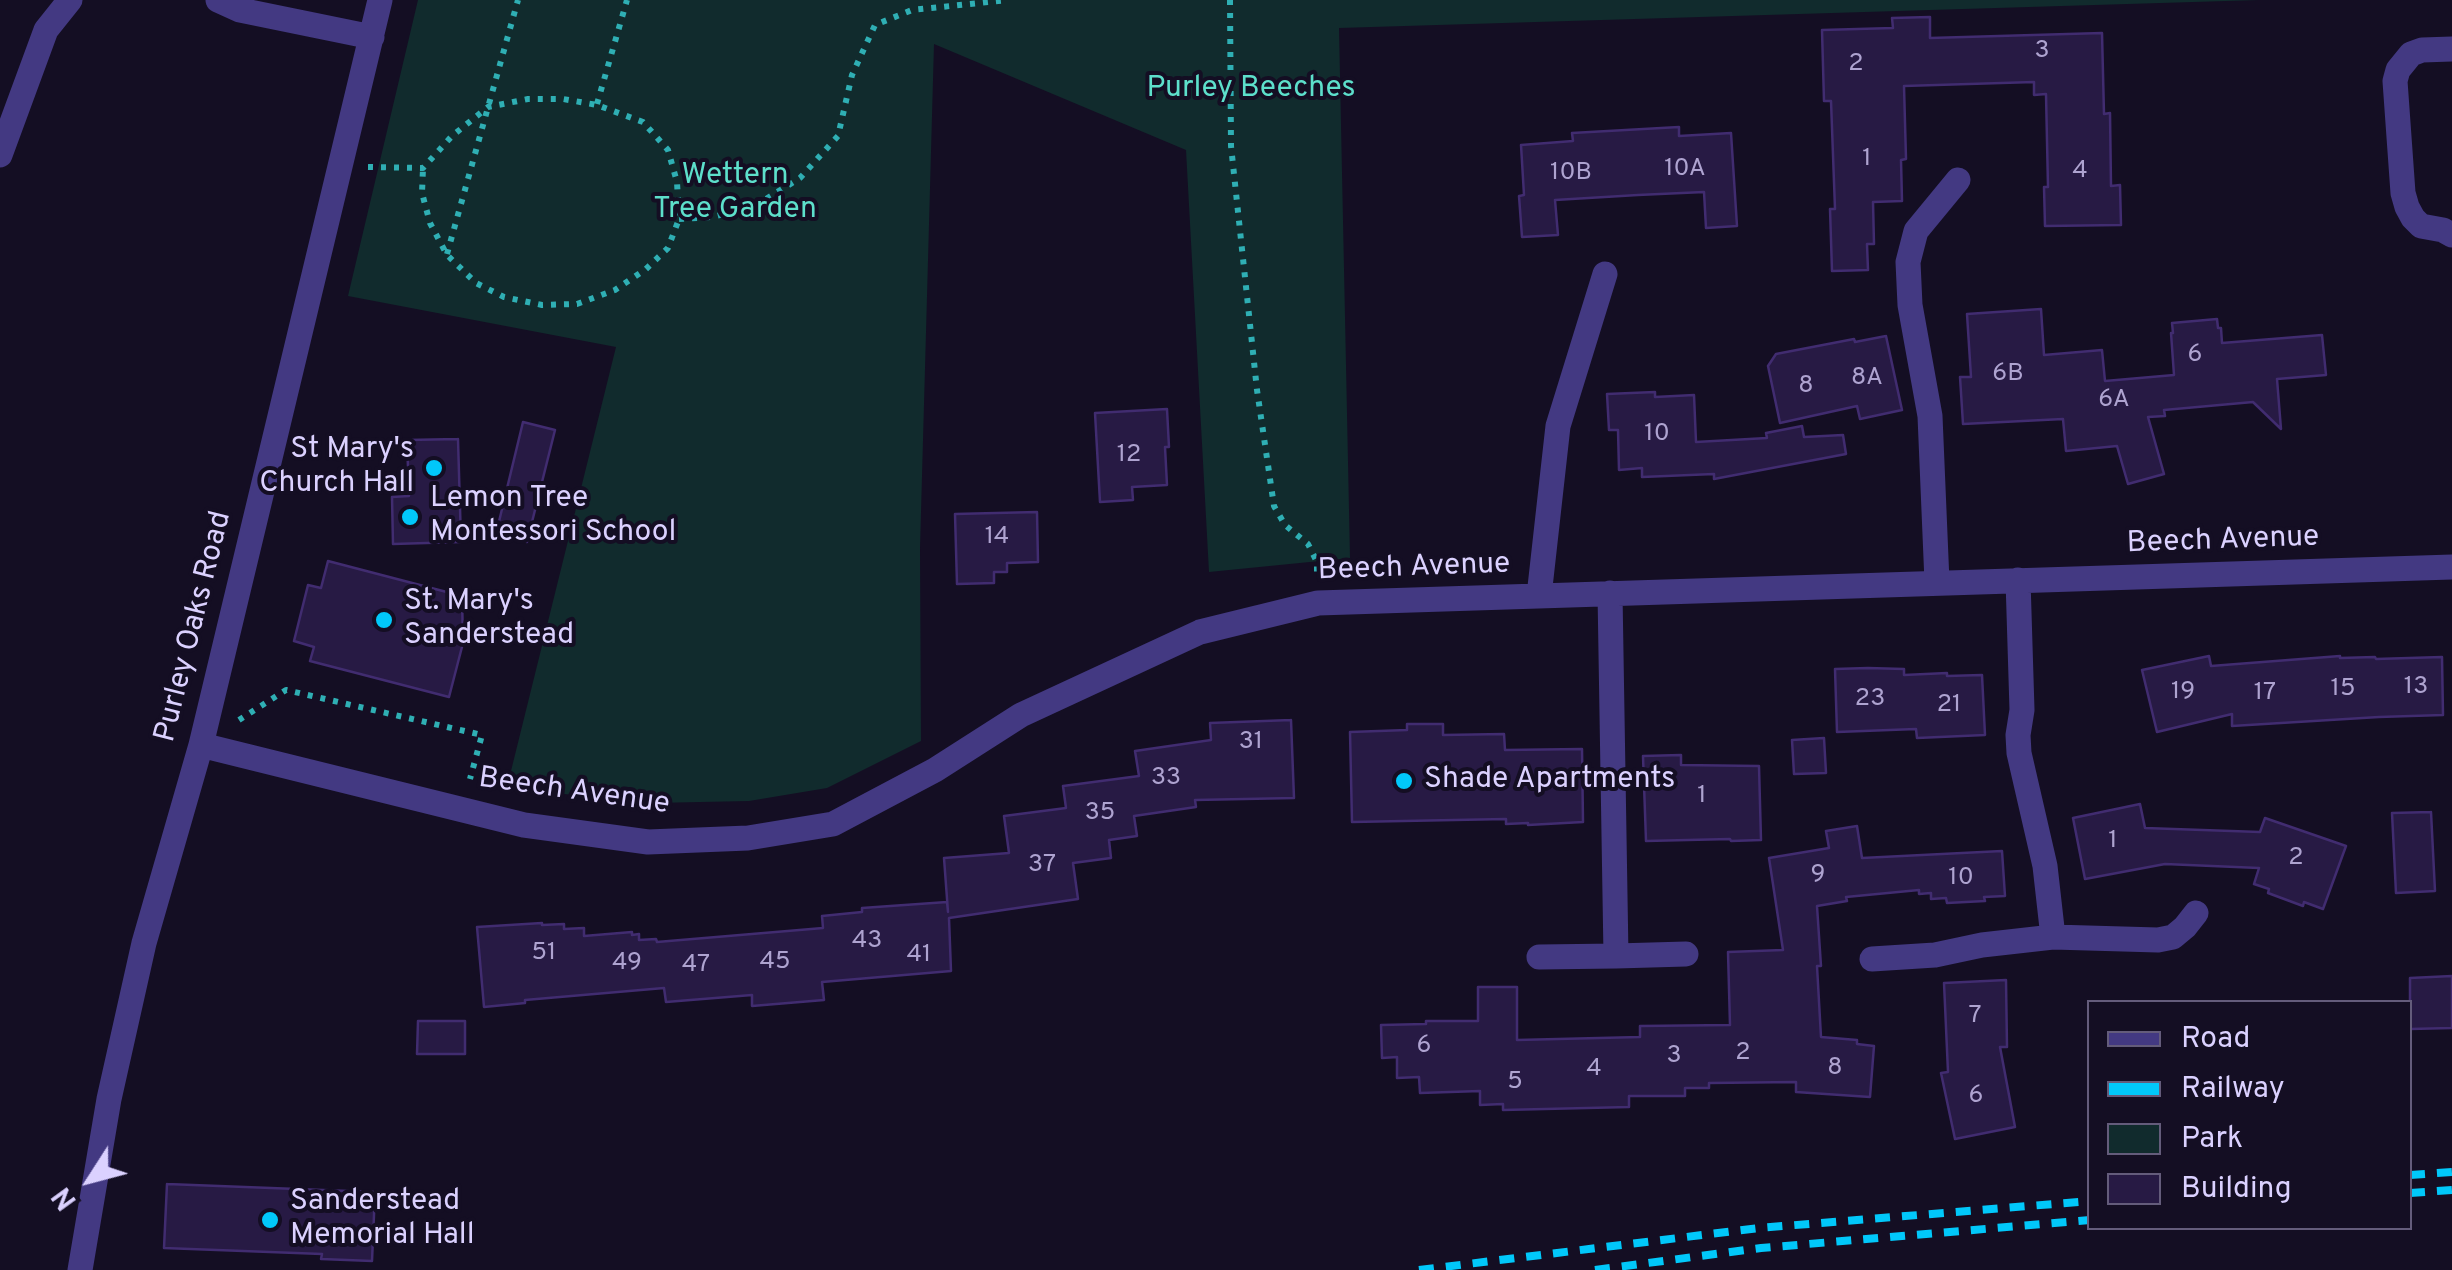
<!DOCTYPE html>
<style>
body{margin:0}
#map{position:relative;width:2452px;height:1270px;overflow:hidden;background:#140e23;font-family:Overpass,sans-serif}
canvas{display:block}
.legend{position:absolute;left:2087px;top:1000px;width:325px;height:230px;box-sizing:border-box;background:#140e23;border:2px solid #645c7b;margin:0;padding:12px 18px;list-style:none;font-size:30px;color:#dbd1ff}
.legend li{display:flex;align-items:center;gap:20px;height:50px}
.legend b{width:50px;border:2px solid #645c7b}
.north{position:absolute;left:40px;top:1130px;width:100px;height:100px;-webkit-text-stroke:8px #140e23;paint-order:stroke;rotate:234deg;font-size:28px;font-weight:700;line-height:40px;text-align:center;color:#dbd1ff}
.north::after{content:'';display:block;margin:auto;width:35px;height:45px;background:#dbd1ff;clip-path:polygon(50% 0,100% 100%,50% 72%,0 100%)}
</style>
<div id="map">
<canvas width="2452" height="1270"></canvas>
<ul class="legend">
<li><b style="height:12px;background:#433982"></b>Road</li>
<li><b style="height:12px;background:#01c8fa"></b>Railway</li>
<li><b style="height:28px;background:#112b2d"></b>Park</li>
<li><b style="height:28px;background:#271a44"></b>Building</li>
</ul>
<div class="north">N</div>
</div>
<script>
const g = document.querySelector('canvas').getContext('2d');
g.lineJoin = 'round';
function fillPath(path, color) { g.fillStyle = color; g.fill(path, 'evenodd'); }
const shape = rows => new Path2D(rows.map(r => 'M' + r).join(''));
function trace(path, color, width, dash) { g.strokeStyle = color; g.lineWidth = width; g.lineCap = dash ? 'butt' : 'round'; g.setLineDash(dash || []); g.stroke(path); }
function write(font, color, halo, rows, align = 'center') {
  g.font = font + ' Overpass,sans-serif'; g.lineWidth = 8; g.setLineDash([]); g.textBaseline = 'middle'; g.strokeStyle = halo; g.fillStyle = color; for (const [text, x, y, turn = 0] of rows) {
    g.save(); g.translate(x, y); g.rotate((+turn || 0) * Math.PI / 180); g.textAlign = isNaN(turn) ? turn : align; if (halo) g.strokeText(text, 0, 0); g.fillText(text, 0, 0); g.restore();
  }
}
const green = shape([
 [418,0,2259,0,1339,28,1350,558,1209,572,1186,150,934,44,920,548,921,741,827,788,749,801,652,803,545,792,508,783,616,347,348,296]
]);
const building = shape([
 [1930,17,1930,38,2102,33,2104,114,2110,113,2111,186,2120,185,2121,225,2045,226,2044,187,2048,187,2046,94,2034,95,2034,82,1904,86,1906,159,1901,160,1902,201,1873,202,1874,244,1867,244,1868,270,1832,271,1830,209,1835,209,1831,101,1824,101,1822,30,1893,28,1892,18,1930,17],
 [1679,127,1679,136,1731,133,1737,226,1706,228,1704,192,1638,195,1555,200,1558,235,1522,237,1519,196,1524,195,1521,145,1573,141,1572,133,1679,127],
 [2041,309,2044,355,2102,350,2105,381,2174,375,2171,333,2173,333,2172,323,2217,319,2218,328,2221,328,2222,343,2322,335,2326,375,2277,379,2281,429,2253,402,2164,410,2165,416,2148,417,2164,474,2128,484,2117,446,2066,451,2063,419,1963,424,1960,377,1971,377,1967,314,2041,309],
 [1886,336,1902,410,1860,419,1857,406,1780,423,1768,366,1776,354,1854,339,1855,342,1886,336],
 [1655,392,1655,397,1694,395,1696,442,1767,438,1766,433,1802,426,1804,437,1843,435,1846,454,1714,479,1714,474,1642,477,1642,468,1619,470,1618,430,1609,430,1607,394,1655,392],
 [1167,409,1169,447,1165,447,1167,485,1132,487,1133,500,1100,502,1095,413,1167,409],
 [523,422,555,430,527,542,496,534,523,422],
 [458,439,461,542,393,544,392,497,409,496,407,440,458,439],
 [1037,512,1038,562,1007,563,1007,572,994,572,994,583,957,584,955,514,1037,512],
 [328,561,462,596,463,643,449,697,310,661,314,647,294,641,308,585,321,588,328,561],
 [2209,656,2211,666,2340,656,2340,658,2375,657,2376,659,2442,657,2443,715,2379,717,2232,726,2232,714,2157,732,2142,670,2209,656],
 [1868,668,1904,669,1904,675,1947,673,1947,676,1982,675,1985,735,1917,738,1916,729,1837,732,1835,669,1868,668],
 [1291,720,1294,798,1195,800,1196,807,1134,816,1137,836,1109,840,1111,858,1073,863,1078,899,949,918,951,971,822,982,824,1000,752,1006,752,995,666,1002,664,988,525,1000,525,1003,484,1007,477,927,542,923,542,925,564,924,564,929,584,928,584,936,632,932,632,935,639,934,639,940,656,939,657,942,823,928,822,916,862,912,862,908,947,902,948,912,944,858,1009,853,1004,816,1066,808,1063,786,1139,776,1135,751,1211,740,1210,723,1291,720],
 [1407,724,1443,724,1443,735,1504,734,1505,750,1582,749,1583,822,1528,825,1528,823,1506,824,1506,819,1352,822,1350,732,1407,730,1407,724],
 [1824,738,1826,773,1794,774,1792,740,1824,738],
 [1681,755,1681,765,1759,766,1761,840,1731,841,1730,839,1646,841,1643,756,1681,755],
 [2140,804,2145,828,2260,832,2265,818,2346,846,2323,909,2304,902,2303,906,2268,893,2269,889,2254,884,2259,868,2165,864,2085,879,2073,818,2140,804],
 [2431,812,2435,891,2396,893,2392,813,2431,812],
 [1857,826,1862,858,2002,851,2005,896,1984,897,1985,901,1947,903,1946,898,1931,899,1931,893,1919,894,1919,890,1846,897,1847,901,1817,906,1821,966,1817,966,1821,1037,1857,1040,1857,1044,1874,1046,1870,1097,1796,1092,1796,1082,1709,1083,1709,1088,1685,1088,1685,1096,1629,1096,1629,1107,1503,1110,1503,1104,1480,1105,1480,1091,1420,1093,1419,1077,1397,1078,1397,1057,1382,1058,1381,1025,1426,1024,1426,1021,1478,1021,1478,987,1517,987,1517,1040,1640,1037,1640,1026,1730,1025,1728,952,1783,950,1769,858,1829,848,1826,831,1857,826],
 [2452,976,2452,1028,2410,1029,2410,978,2452,976],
 [2006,980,2007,1047,2000,1047,2015,1127,1955,1139,1941,1073,1948,1072,1944,983,2006,980],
 [418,1021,465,1021,465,1054,417,1054,418,1021],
 [167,1184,375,1192,372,1261,321,1259,322,1254,164,1248,167,1184]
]);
const path = shape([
 [1230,0,1231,146,1257,390,1274,506,1285,525,1308,544,1317,562,1317,572],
 [597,104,627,0],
 [368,167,423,168,452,136,488,107,528,99,563,99,597,105,643,122,668,150,677,182,679,219,668,248,646,269,615,290,577,304,542,305,504,297,476,283,447,255,430,223,422,193,423,168],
 [679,219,712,217,753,207,800,178,838,136,852,75,875,25,912,10,1008,0],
 [447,254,518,0],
 [239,720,286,690,482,735,470,779]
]);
const minor = shape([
 [218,0,240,10,372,37],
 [2452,49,2422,50,2411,54,2398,70,2395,81,2403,193,2407,207,2413,218,2421,226,2443,230,2452,235],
 [0,155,46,30,70,0],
 [1937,582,1930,416,1910,305,1908,262,1916,231,1958,180],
 [1539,596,1558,426,1605,274],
 [201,745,524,825,648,842,748,838,833,824,935,770,1021,715,1200,632,1318,603,2452,567],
 [2053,937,2158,940,2173,937,2185,927,2196,913],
 [1616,956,1686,954],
 [1539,957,1616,956,1610,593],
 [1872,959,1935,955,1982,945,2053,937,2045,866,2019,753,2018,735,2022,710,2018,580],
 [80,1270,109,1099,144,943,201,745,380,0]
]);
const rail = shape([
 [2410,1175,2452,1172],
 [2410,1193,2452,1190],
 [1419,1270,1759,1228,2090,1201],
 [1595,1270,1761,1248,2090,1220]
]);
const markers = [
 [434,468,10,"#01c8fa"],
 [410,517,10,"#01c8fa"],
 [384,620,10,"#01c8fa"],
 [1404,781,10,"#01c8fa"],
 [270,1220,10,"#01c8fa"]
];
const numberNames = [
 ["3",2042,52],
 ["2",1856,65],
 ["1",1867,160],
 ["10A",1685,170],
 ["4",2080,172],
 ["10B",1571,174],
 ["6",2195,356],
 ["6B",2008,375],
 ["8A",1867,379],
 ["8",1806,387],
 ["6A",2114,401],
 ["10",1657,435],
 ["12",1129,456],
 ["14",997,538],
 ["13",2416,688],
 ["15",2343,690],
 ["19",2183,693],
 ["17",2265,694],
 ["23",1870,700],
 ["21",1949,706],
 ["31",1251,743],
 ["33",1166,779],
 ["1",1702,797],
 ["35",1100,814],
 ["1",2113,842],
 ["2",2296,859],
 ["37",1042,866],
 ["9",1818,876],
 ["10",1961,879],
 ["43",867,942],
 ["51",544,954],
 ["41",919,956],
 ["45",775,963],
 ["49",627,964],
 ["47",696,966],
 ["7",1975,1017],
 ["6",1424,1047],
 ["2",1743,1054],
 ["3",1674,1057],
 ["8",1835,1069],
 ["4",1594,1070],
 ["5",1515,1083],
 ["6",1976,1097]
];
const parkNames = [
 ["Purley Beeches",1251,90],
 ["Wettern",735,177],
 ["Tree Garden",735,211]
];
const poiNames = [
 ["St Mary's",414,451,"right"],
 ["Church Hall",414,485,"right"],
 ["Lemon Tree",430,500],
 ["Montessori School",430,534],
 ["St. Mary's",404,603],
 ["Sanderstead",404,637],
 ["Shade Apartments",1424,781],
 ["Sanderstead",290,1203],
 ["Memorial Hall",290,1237]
];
const streetNames = [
 ["Beech Avenue",2223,542,-2],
 ["Beech Avenue",1414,569,-2],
 ["Purley Oaks Road",195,627,-76],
 ["Beech Avenue",574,793,8]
];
fillPath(green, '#112b2d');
fillPath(building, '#271a44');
trace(building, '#412c70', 2.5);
trace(path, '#2fafb4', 6, [5, 8]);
trace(minor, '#433982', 25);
trace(rail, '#01c8fa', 8, [15, 12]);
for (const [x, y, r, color] of markers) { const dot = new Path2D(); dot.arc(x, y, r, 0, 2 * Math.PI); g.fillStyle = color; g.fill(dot); trace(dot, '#140e23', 4); }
write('25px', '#aea3d0', null, numberNames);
write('30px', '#5ddfcb', '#140e23', parkNames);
write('30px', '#dbd1ff', '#140e23', poiNames, 'left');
write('30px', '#dbd1ff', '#140e23', streetNames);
</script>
